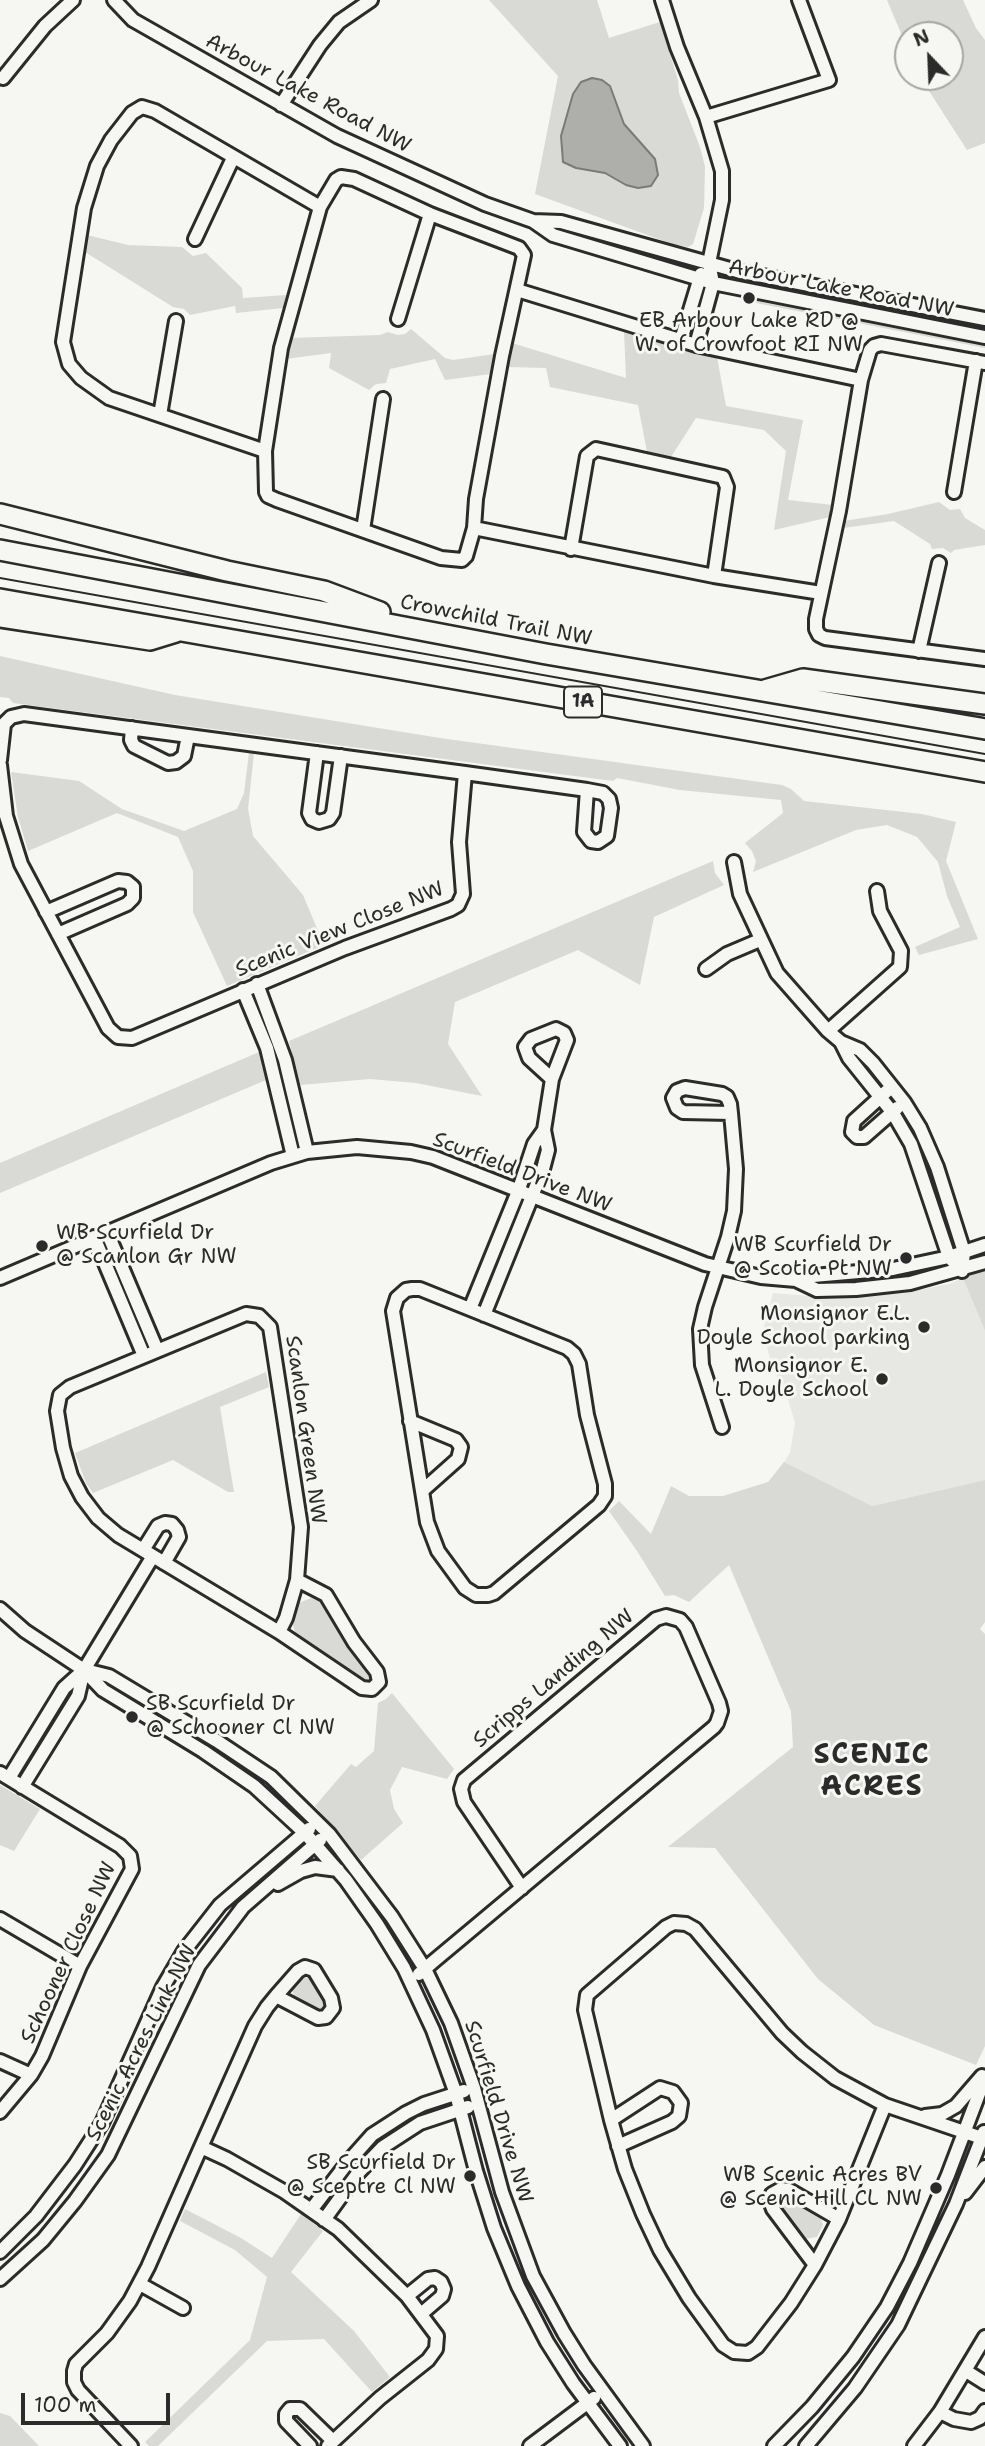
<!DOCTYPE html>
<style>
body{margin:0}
#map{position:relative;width:985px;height:2446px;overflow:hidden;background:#f6f6f2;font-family:"Shantell Sans",sans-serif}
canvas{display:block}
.north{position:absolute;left:894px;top:21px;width:70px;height:70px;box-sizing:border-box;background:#f6f6f2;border:2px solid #a5a5a2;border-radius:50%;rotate:337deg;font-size:19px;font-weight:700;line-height:28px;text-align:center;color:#2b2b2b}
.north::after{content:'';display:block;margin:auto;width:24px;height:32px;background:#2b2b2b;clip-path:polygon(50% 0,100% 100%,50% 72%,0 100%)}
.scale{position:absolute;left:21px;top:2393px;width:149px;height:32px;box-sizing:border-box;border:4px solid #2b2b2b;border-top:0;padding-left:9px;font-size:21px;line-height:24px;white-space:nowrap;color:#2b2b2b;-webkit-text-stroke:5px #f6f6f2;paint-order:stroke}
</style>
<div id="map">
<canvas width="985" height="2446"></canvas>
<div class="north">N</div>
<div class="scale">100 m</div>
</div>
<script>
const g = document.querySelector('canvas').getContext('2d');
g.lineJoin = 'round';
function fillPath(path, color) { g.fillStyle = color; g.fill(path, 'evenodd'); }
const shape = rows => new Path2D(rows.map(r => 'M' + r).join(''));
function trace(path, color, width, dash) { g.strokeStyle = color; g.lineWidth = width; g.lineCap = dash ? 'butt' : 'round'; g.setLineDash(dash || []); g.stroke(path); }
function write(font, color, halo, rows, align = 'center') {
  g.font = font + ' "Shantell Sans",sans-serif'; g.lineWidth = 6; g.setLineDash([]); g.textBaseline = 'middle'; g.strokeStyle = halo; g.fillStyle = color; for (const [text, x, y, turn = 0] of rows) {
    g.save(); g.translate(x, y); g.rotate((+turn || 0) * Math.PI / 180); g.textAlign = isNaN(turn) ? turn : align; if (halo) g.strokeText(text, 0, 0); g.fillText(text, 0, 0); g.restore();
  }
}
const built = shape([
 [963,1278,985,1331,985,1480,872,1506,784,1462,790,1453,795,1423,787,1396,771,1363,763,1331,773,1293,833,1298,862,1297,908,1292,949,1284]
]);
const green = shape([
 [489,0,597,0,609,38,660,22,678,80,679,93,700,147,705,167,704,208,693,244,688,247,672,244,535,194,558,76],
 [887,0,963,0,976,28,985,40,985,143,967,150,920,77,950,77,950,35,908,35,908,50],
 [87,235,128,245,182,247,193,256,206,253,242,288,243,298,286,295,283,308,236,313,235,306,190,315,184,309,173,307,85,252],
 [749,297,985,344,985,348,756,303,748,302],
 [411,329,445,358,453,360,495,354,491,374,445,380,435,359,390,369,386,383,376,384,369,390,329,368,331,353,286,359,290,338,380,335,388,332,398,335,405,334],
 [624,332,717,357,726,406,803,420,788,500,833,505,830,517,774,530,786,451,764,430,696,418,671,457,647,452,638,405,550,387,546,368,507,367,512,343,626,378],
 [939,502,950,510,960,509,965,518,985,530,985,545,954,550,951,553,943,548,932,549,930,544,894,521,843,528,844,521,888,514],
 [0,656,175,695,440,738,782,785,791,789,804,801,922,814,956,822,946,861,978,939,919,955,915,947,960,927,947,896,938,862,917,837,887,825,856,830,753,872,756,861,752,851,745,843,783,813,781,800,680,790,617,778,613,781,13,703,9,698,0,697],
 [249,753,254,753,248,809,253,836,303,895,324,945,227,986,193,912,193,871,178,837,117,813,28,851,18,817,11,772,79,781,122,809,184,831,237,809,244,793],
 [713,861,715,873,724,885,654,917,640,985,578,950,455,1002,448,1044,482,1096,416,1083,370,1079,300,1085,289,1041],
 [259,1052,266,1080,0,1193,0,1163],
 [985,1269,985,1331,963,1278],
 [266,1372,269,1387,220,1407,234,1492,228,1492,173,1460,93,1493,86,1483,75,1453],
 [784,1462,872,1506,985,1480,985,1622,980,1629,985,1634,985,2046,976,2065,874,2025,818,1979,715,1848,668,1847,793,1747,791,1711,729,1565,689,1602,674,1595,665,1596,637,1551,609,1511,619,1501,651,1534,671,1486,689,1496,723,1496,768,1482],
 [311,1598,323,1603,341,1636,370,1677,369,1682,295,1632,292,1622,299,1603],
 [392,1693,454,1769,447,1779,402,1767,390,1790,394,1809,403,1823,361,1860,315,1806,351,1764,356,1767,374,1751,378,1703,386,1699],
 [0,1785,40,1809,14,1851,0,1845],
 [303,1977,310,1978,324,2001,323,2008,316,2009,294,1997,292,1988],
 [791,2201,820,2216,823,2225,817,2237,804,2239,783,2212,785,2203],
 [185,2209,241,2238,272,2258,301,2214,323,2231,291,2272,354,2331,390,2377,372,2392,324,2339,267,2341,158,2446,149,2446,145,2442,250,2340,267,2277,235,2250,180,2221],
 [0,2413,10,2416,39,2446,0,2446]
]);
const water = shape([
 [592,78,602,80,610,86,624,124,655,159,658,175,651,186,638,188,626,185,605,173,576,168,563,162,561,136,573,94,581,82,592,78]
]);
const minor = shape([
 [114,0,133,20,337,136,485,204,533,221,561,222,737,271,985,319],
 [662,0,677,47,706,117,722,171,722,200,709,263,713,283,696,345],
 [3,78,45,26,73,0],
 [281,105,320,45,339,22,371,0],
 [706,117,829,80,799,0],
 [341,177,354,179,430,214,519,248,524,255,502,356,476,499,474,528,466,556,462,560,441,558,277,500,268,496,266,492,265,451,281,348,320,207,336,180,341,177],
 [533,221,553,235,713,283,985,337],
 [195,239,233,158],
 [517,290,696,345,861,380],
 [398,319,430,214],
 [681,340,701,274],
 [985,363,881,344,874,346,870,350,861,380,839,511,816,619,816,629,819,635,825,638,985,659],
 [160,415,176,321],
 [265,451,109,398,81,378,69,364,63,342,84,208,97,166,111,140,132,113,142,107,155,111,320,207],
 [954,492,976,361],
 [474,528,714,576,821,593],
 [363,530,383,399],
 [571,549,587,456,596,449,723,477,727,487,714,576],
 [919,651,939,563],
 [132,728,131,740,134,746,168,763,176,762,184,756,188,736],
 [317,753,309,813,312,819,319,822,329,819,333,813,341,756],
 [0,760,4,724,11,717,24,714,465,773,459,842,463,894,458,905,451,909,345,948,132,1038,118,1037,108,1028,21,864,6,816,0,765],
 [465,773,587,790,603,793,609,799,611,808,607,836,598,842,591,841,584,832,587,790],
 [734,862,740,894,777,973,828,1031,841,1042,860,1050,873,1063,904,1102,920,1128,937,1167,964,1252,962,1271],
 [46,912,118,881,127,882,133,887,133,898,127,904,58,934],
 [706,969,727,954,760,940],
 [257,984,285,1060,307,1152],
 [243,990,267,1048,293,1156],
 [828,1031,900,967,901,951,880,911,877,891],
 [841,1042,849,1058,893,1113,911,1144,949,1257,962,1271],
 [887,1091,854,1121,852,1132,857,1137,864,1137,897,1108],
 [107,1232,157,1350],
 [94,1237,144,1356],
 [0,1278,271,1163,307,1152,357,1147,411,1152,433,1157,705,1264,761,1277,796,1280,817,1290,856,1289,910,1283,985,1262],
 [796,1280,813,1276,893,1269,949,1257,985,1245],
 [412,1289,420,1289,567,1348,574,1354,579,1364,587,1415,605,1484,605,1496,599,1505,494,1593,488,1595,476,1595,465,1588,438,1551,427,1522,393,1311,397,1298,406,1290,412,1289],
 [470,1309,519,1189,534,1144,544,1130],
 [246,1314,259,1316,270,1327,301,1527,297,1580,286,1618,279,1632,118,1535,98,1518,82,1497,71,1476,63,1448,57,1411,60,1395,70,1387,246,1314],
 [484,1315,543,1169,548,1150,544,1130,552,1079,567,1040,564,1033,556,1029,531,1039,525,1047,529,1058,552,1079],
 [410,1421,456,1440,461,1447,458,1459,422,1491],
 [722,1427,702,1365,700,1329,705,1307,728,1237,734,1211,736,1169,731,1113,730,1104,727,1097,722,1094,685,1088,677,1091,673,1098,677,1108,683,1112,731,1113],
 [143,1550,158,1526,165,1523,172,1524,177,1530,179,1537,164,1563],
 [0,1609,25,1631,84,1670,103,1690,203,1751,254,1786,305,1833,346,1880,377,1924,404,1968,433,2030,456,2094,476,2171,494,2228,518,2286,547,2342,573,2383,620,2446],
 [279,1632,362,1688,372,1689,379,1682,377,1672,354,1642,326,1595,297,1580],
 [85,1670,109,1676,217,1741,271,1777,329,1834,392,1917,425,1969,451,2023,474,2088,502,2192,533,2276,564,2333,584,2365,643,2446],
 [0,1773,120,1846,130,1856,132,1869,80,1966,42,2056,31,2075,0,2061],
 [9,1778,64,1688,84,1670,153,1556],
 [22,1787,78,1696,84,1670],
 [278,1884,301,1871,315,1867,338,1870],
 [0,1919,80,1966],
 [419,1974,434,1961,714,1727,717,1723,721,1711,719,1703,686,1627,680,1620,666,1616,656,1619,464,1780,461,1789,464,1802,522,1888],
 [885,2105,839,2219,815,2265,791,2303,757,2347,748,2353,734,2352,723,2345,689,2298,660,2250,643,2214,625,2169,611,2120,585,2010,587,1995,666,1927,674,1923,686,1924,695,1929,782,2033,802,2052,835,2078,885,2105,985,2139],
 [0,2112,31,2075],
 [925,2116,942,2114,956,2106,982,2076],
 [611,2120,660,2088,673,2092,681,2103,679,2116,672,2122,618,2146],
 [201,2147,255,2026,267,2007,276,1996,298,1971,305,1967,314,1970,331,1998,333,2008,326,2017,318,2018,276,1996],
 [965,2193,985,2167],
 [311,2210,348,2162,372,2135,406,2113,424,2104,464,2091],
 [324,2220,358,2173,383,2147,420,2123,468,2107],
 [0,2252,36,2216,75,2165,102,2123,163,1987,184,1951,220,1905,309,1829],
 [815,2265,773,2209,770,2201,772,2194,781,2189,789,2190,839,2219],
 [0,2279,43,2240,75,2201,108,2155,199,1965,243,1907,320,1840],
 [140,2284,183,2308],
 [407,2296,428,2279,435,2278,441,2282,444,2289,442,2296,421,2314],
 [966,2371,985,2383],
 [940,2412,954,2419,971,2422,980,2418,985,2411],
 [131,2446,78,2390,74,2382,74,2371,76,2364,107,2333,130,2301,148,2267,201,2147,227,2159,285,2192,338,2229,407,2296,437,2336,436,2349,428,2360,380,2398,328,2446],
 [310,2446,286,2421,286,2414,290,2409,300,2409,333,2441],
 [530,2446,594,2398],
 [774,2446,812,2407,853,2357,887,2307,910,2263,948,2175,985,2078],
 [806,2446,855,2388,898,2325,956,2204,984,2132],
 [914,2446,940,2412,985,2337]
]);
const highway = shape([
 [0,514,227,571,324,591,380,612],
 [0,550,546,654,985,729],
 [0,599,985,772],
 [0,617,150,640,176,632],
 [765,690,803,679,985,704]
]);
const tram = shape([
 [0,578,985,754]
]);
const markers = [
 [749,298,7,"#2b2b2b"],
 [42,1246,7,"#2b2b2b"],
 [906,1258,7,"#2b2b2b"],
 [924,1327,7,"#2b2b2b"],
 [882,1379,7,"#2b2b2b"],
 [132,1717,7,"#2b2b2b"],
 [470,2176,7,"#2b2b2b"],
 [936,2188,7,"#2b2b2b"]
];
const shields = [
 [583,702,38]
];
const shieldNames = [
 ["1A",583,702]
];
const streetNames = [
 ["Arbour Lake Road NW",308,94,28],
 ["Arbour Lake Road NW",841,289,11],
 ["Crowchild Trail NW",496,621,11],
 ["Scenic View Close NW",340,930,-22],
 ["Scurfield Drive NW",522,1173,21],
 ["Scanlon Green NW",305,1430,82],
 ["Scripps Landing NW",554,1679,-40],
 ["Schooner Close NW",69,1953,-65],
 ["Scenic Acres Link NW",142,2043,-63],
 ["Scurfield Drive NW",498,2112,73]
];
const poiNames = [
 ["EB Arbour Lake RD @",749,322,"center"],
 ["W. of Crowfoot RI NW",749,346,"center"],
 ["WB Scurfield Dr",56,1234,"left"],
 ["@ Scanlon Gr NW",56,1258,"left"],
 ["WB Scurfield Dr",892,1246],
 ["@ Scotia Pt NW",892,1270],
 ["Monsignor E.L.",910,1315],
 ["Doyle School parking",910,1339],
 ["Monsignor E.",868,1367],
 ["L. Doyle School",868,1391],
 ["SB Scurfield Dr",146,1705,"left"],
 ["@ Schooner Cl NW",146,1729,"left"],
 ["SB Scurfield Dr",456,2164],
 ["@ Sceptre Cl NW",456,2188],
 ["WB Scenic Acres BV",922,2176],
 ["@ Scenic Hill CL NW",922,2200]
];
const districtNames = [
 ["SCENIC",872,1756],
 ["ACRES",872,1788]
];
fillPath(built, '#e7e7e3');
fillPath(green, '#d9d9d5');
fillPath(water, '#aeaeab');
trace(water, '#7a7a78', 2);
trace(minor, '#2b2b2b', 18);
trace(highway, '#2b2b2b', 24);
trace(minor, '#f6f6f2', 12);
trace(highway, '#f6f6f2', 19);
trace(tram, '#2b2b2b', 2);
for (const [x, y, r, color] of markers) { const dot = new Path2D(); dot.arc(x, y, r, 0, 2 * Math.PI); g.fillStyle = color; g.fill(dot); trace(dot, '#f6f6f2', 2.5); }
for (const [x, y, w] of shields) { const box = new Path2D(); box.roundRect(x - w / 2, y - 15.5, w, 31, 5); g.fillStyle = '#f6f6f2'; g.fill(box); trace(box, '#2b2b2b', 2); }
write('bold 19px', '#2b2b2b', null, shieldNames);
write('21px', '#2b2b2b', '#f6f6f2', streetNames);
write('21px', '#2b2b2b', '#f6f6f2', poiNames, 'right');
g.letterSpacing = '2px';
write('bold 28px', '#2b2b2b', '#f6f6f2', districtNames);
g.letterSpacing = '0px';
</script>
